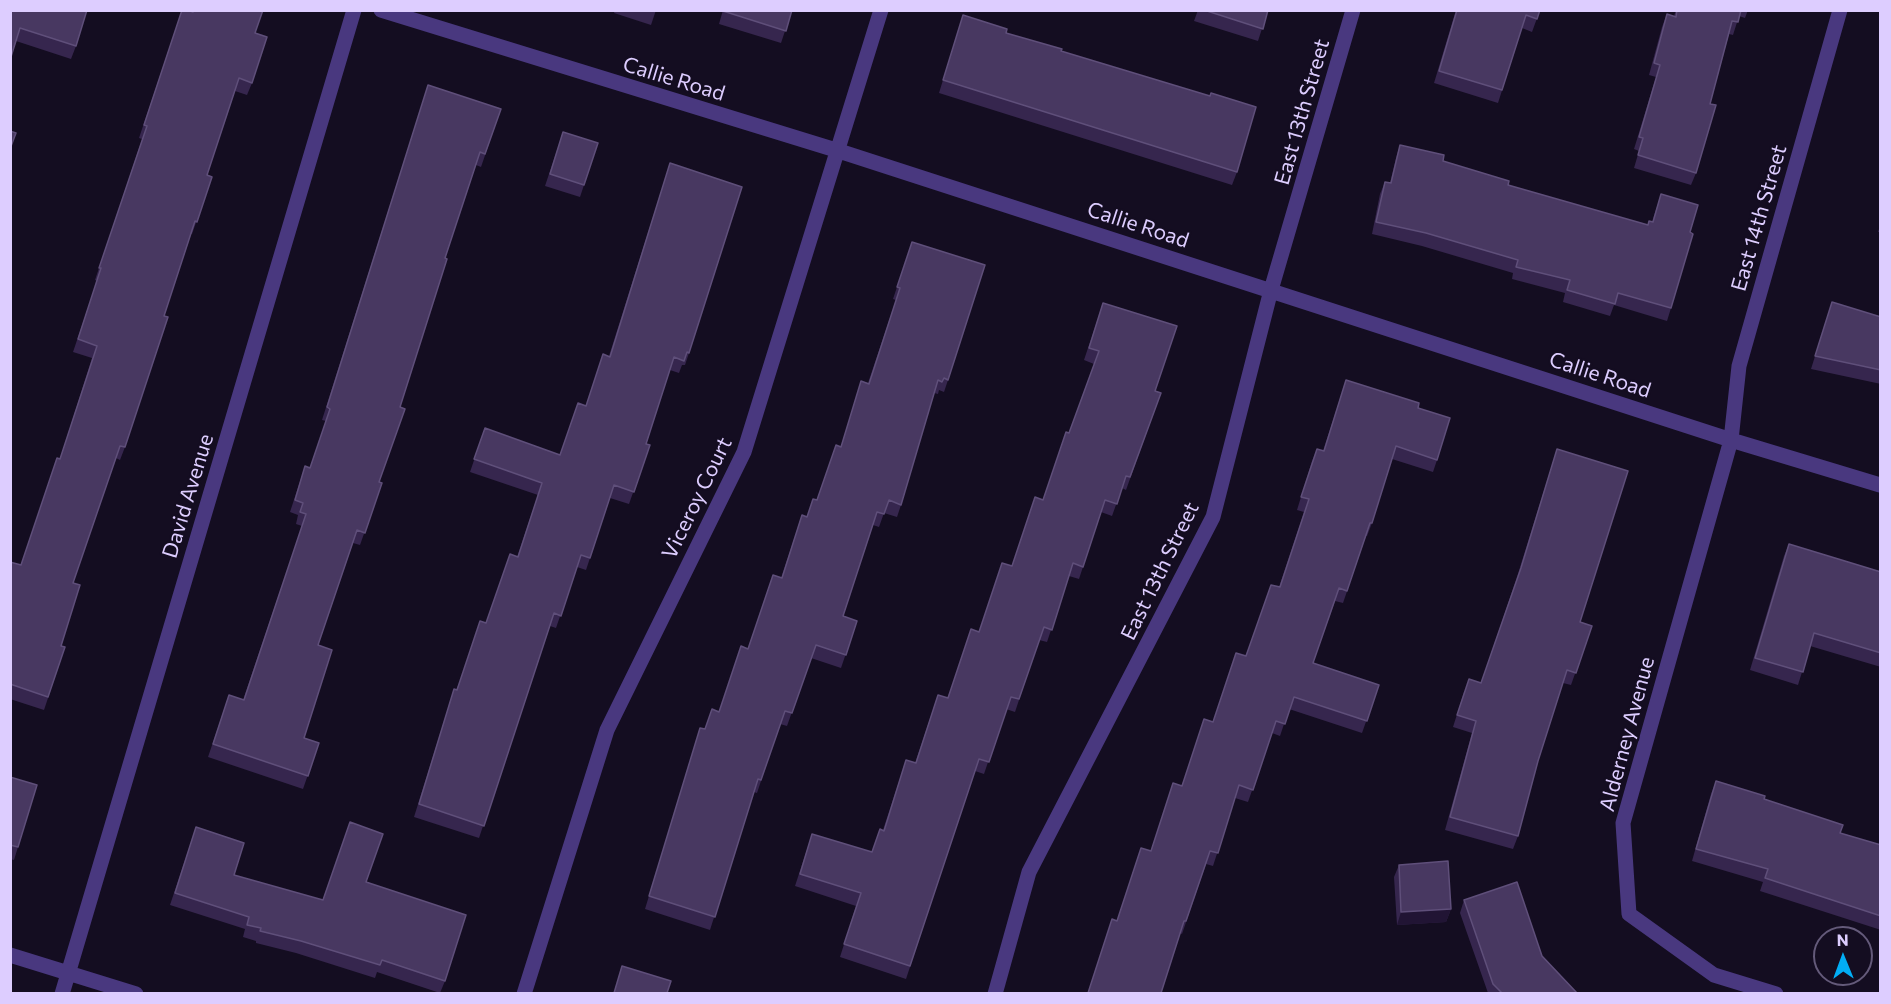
<!DOCTYPE html>
<style>
body{margin:0}
#map{position:relative;width:1891px;height:1004px;overflow:hidden;background:#140d21;font-family:Commissioner,sans-serif}
canvas{display:block}
.frame{position:absolute;inset:0;border:12px solid #ddcdff;pointer-events:none}
.north{position:absolute;left:1813px;top:926px;width:60px;height:60px;box-sizing:border-box;background:#140d21;border:2px solid #645a7a;border-radius:50%;rotate:359deg;font-size:16px;font-weight:700;line-height:24px;text-align:center;color:#ddcdff}
.north::after{content:'';display:block;margin:auto;width:21px;height:27px;background:#02adf5;clip-path:polygon(50% 0,100% 100%,50% 72%,0 100%)}
</style>
<div id="map">
<canvas width="1891" height="1004"></canvas>
<div class="frame"></div>
<div class="north">N</div>
</div>
<script>
const g = document.querySelector('canvas').getContext('2d');
g.lineJoin = 'round';
const shape = rows => new Path2D(rows.map(r => 'M' + r).join(''));
function trace(path, color, width, dash) { g.strokeStyle = color; g.lineWidth = width; g.lineCap = dash ? 'butt' : 'round'; g.setLineDash(dash || []); g.stroke(path); }
function fillPath(path, color) { g.fillStyle = color; g.fill(path, 'evenodd'); }
function write(font, color, halo, rows, align = 'center') {
  g.font = font + ' Commissioner,sans-serif'; g.lineWidth = 4.5; g.setLineDash([]); g.textBaseline = 'middle'; g.strokeStyle = halo; g.fillStyle = color; for (const [text, x, y, turn = 0] of rows) {
    g.save(); g.translate(x, y); g.rotate((+turn || 0) * Math.PI / 180); g.textAlign = isNaN(turn) ? turn : align; if (halo) g.strokeText(text, 0, 0); g.fillText(text, 0, 0); g.restore();
  }
}
const minor = shape([
 [381,10,839,151,1731,440,1880,485],
 [10,955,136,994],
 [62,994,354,10],
 [524,994,607,730,744,452,881,10],
 [995,994,1029,872,1213,517,1271,290,1353,10],
 [1776,994,1714,975,1629,914,1623,823,1731,440,1739,366,1840,10]
]);
const wall = shape([
 [10,10,76,46,71,59,16,41],
 [182,10,255,33,252,83,247,95,235,91,207,175,212,177,192,234,191,234,164,316,125,447,120,460,116,458,73,583,61,646,65,647,44,710,10,699,10,562,21,565,60,459,92,358,73,352,97,281,95,280,142,139,139,138],
 [615,10,656,10,651,25,614,13],
 [723,10,792,10,781,43,719,24],
 [1198,10,1268,10,1258,41,1194,21],
 [1456,10,1540,10,1532,32,1522,28,1498,103,1434,83],
 [1676,10,1748,10,1745,18,1739,16,1733,35,1729,34,1710,104,1696,173,1691,185,1634,168,1639,151,1634,149,1656,77,1649,75,1662,27,1667,14,1674,16],
 [963,15,1006,33,1061,51,1237,172,1232,185,939,93],
 [428,85,501,109,481,167,476,165,445,258,400,407,379,482,382,483,360,545,353,543,318,645,304,738,319,743,303,789,208,757,229,695,243,700,302,526,296,524,298,515,290,512,305,466,310,468,326,421,322,420],
 [563,132,584,185,580,197,545,186],
 [1400,145,1508,185,1648,225,1652,222,1661,194,1690,232,1671,308,1667,321,1614,305,1610,316,1563,302,1565,293,1512,279,1513,273,1422,246,1372,234,1380,194,1385,182,1390,183,1396,158],
 [670,163,689,353,685,365,682,365,679,373,670,370,646,444,650,445,629,504,610,498,586,570,577,567,556,628,550,626,479,838,414,817,454,689,456,690,486,623,517,557,538,495,470,472,485,428,560,455,586,406,609,356],
 [1881,223,1881,232,1878,232],
 [912,242,948,380,944,392,939,390,938,394,934,393,901,505,897,517,884,513,879,527,873,525,843,616,857,621,841,668,811,658,787,726,780,724,757,793,754,792,710,930,645,909,700,728,705,729,719,712,741,646,748,649,781,578,802,515,806,517,817,500,841,447,861,381,868,383,896,300,893,299],
 [1832,302,1881,317,1881,384,1811,369],
 [1103,303,1155,391,1161,393,1126,490,1122,488,1112,516,1101,512,1079,579,1069,576,1047,642,1039,640,1015,712,1006,709,984,774,975,771,906,979,840,957,856,906,795,886,812,834,872,852,880,829,883,830,906,760,915,763,938,695,947,698,979,632,1002,563,1012,566,1043,500,1069,433,1094,364,1084,360],
 [1346,380,1418,408,1437,460,1433,472,1392,459,1372,523,1367,536,1366,536,1343,603,1335,601,1313,663,1379,685,1362,733,1289,709,1280,736,1272,733,1248,802,1235,798,1213,866,1206,864,1182,934,1180,933,1161,993,1088,993,1112,919,1117,921,1151,851,1173,783,1181,786,1279,587,1304,512,1297,510,1312,461,1317,449,1323,451],
 [1557,449,1580,622,1592,626,1571,685,1563,683,1538,761,1518,836,1513,849,1445,830,1472,733,1453,727,1464,692,1481,683,1516,580],
 [1789,544,1881,572,1881,667,1810,646,1798,685,1750,670,1784,556],
 [10,777,18,847,14,860,10,859],
 [1716,781,1764,799,1840,833,1881,845,1881,930,1760,891,1763,882,1692,861,1711,794],
 [196,827,234,875,322,900,366,882,445,981,440,993,377,972,375,978,296,953,256,943,256,941,243,937,245,929,170,905],
 [1399,865,1451,909,1446,922,1397,925,1394,877],
 [1464,900,1542,956,1577,993,1488,993,1460,913]
]);
const shadedWall = shape([
 [1451,909,1446,922,1397,925,1401,912]
]);
const building = shape([
 [10,10,87,10,76,46,20,28,10,60,10,10],
 [182,10,187,10,193,12,193,10,263,10,255,33,267,37,252,83,239,78,207,175,212,177,197,222,195,221,164,316,168,317,125,447,120,446,73,583,80,585,61,646,65,647,48,697,10,684,10,562,21,565,57,458,60,459,97,346,78,339,101,268,99,268,147,126,144,125,182,10],
 [724,10,792,10,786,31,723,11,724,10],
 [1204,10,1268,10,1263,29,1204,10],
 [1457,10,1540,10,1537,19,1526,15,1502,90,1439,71,1457,10],
 [1677,10,1741,10,1738,22,1732,21,1710,104,1716,105,1696,173,1638,155,1643,138,1639,137,1660,65,1654,63,1667,14,1676,17,1677,10],
 [963,15,1007,29,1006,33,1062,49,1061,51,1210,96,1211,93,1256,107,1237,172,943,80,963,15],
 [428,85,501,109,485,154,480,152,445,258,447,259,400,407,405,409,379,482,382,483,365,533,357,530,318,645,332,650,304,738,319,743,308,776,213,744,229,695,244,700,306,514,300,512,303,503,295,500,305,466,310,468,330,409,327,407,428,85],
 [10,131,16,133,10,149,10,131],
 [563,132,598,143,584,185,550,174,563,132],
 [1400,145,1444,155,1443,161,1509,181,1508,185,1648,225,1649,221,1653,222,1661,194,1698,205,1690,232,1693,234,1671,308,1618,293,1615,304,1567,290,1570,280,1516,267,1518,260,1426,233,1376,222,1385,182,1391,183,1400,145],
 [670,163,742,187,689,353,687,352,684,361,674,357,646,444,650,445,634,492,614,485,590,558,581,555,561,616,554,613,484,826,419,804,454,689,457,690,480,621,486,623,510,554,518,557,542,483,474,459,485,428,560,455,578,403,586,406,603,354,610,357,670,163],
 [912,242,985,265,948,380,944,378,942,382,938,380,901,505,889,500,884,514,877,512,843,616,857,621,846,655,816,645,792,713,785,711,761,780,758,779,715,917,649,896,700,728,705,729,712,709,719,712,741,646,748,649,773,575,782,578,802,515,807,517,813,499,817,500,836,445,841,447,861,381,869,384,900,288,897,287,912,242],
 [1832,302,1881,317,1881,370,1815,356,1832,302],
 [1103,303,1177,326,1155,391,1161,393,1130,477,1126,476,1117,504,1105,500,1083,567,1073,563,1052,630,1044,627,1019,699,1011,697,989,762,979,759,910,966,844,944,861,893,800,874,812,834,872,852,880,829,884,831,906,760,916,763,938,695,948,698,971,629,979,632,1002,563,1012,566,1035,497,1043,500,1066,432,1069,433,1099,351,1089,348,1103,303],
 [1346,380,1419,403,1418,408,1450,418,1437,460,1396,446,1372,523,1370,523,1347,591,1339,588,1313,663,1379,685,1367,721,1294,697,1285,724,1276,721,1253,790,1239,785,1218,853,1210,851,1186,921,1184,921,1161,993,1088,993,1112,919,1117,921,1141,848,1151,851,1173,783,1182,786,1204,719,1213,722,1236,653,1246,656,1271,585,1280,587,1309,499,1301,497,1317,449,1324,451,1346,380],
 [1557,449,1628,471,1580,622,1592,626,1576,673,1567,670,1538,761,1518,836,1450,817,1476,721,1457,715,1469,679,1481,683,1521,568,1557,449],
 [1789,544,1881,572,1881,653,1814,633,1803,672,1755,658,1789,544],
 [10,777,37,785,18,847,10,845,10,777],
 [1716,781,1765,796,1764,799,1843,825,1840,833,1881,845,1881,916,1765,878,1768,869,1696,849,1716,781],
 [350,822,383,834,366,882,466,915,445,981,382,960,380,965,301,941,260,931,261,928,247,925,249,917,175,893,196,827,244,843,234,875,323,900,350,822],
 [1448,861,1451,909,1401,912,1399,865,1448,861],
 [1517,882,1542,956,1577,993,1502,993,1493,984,1464,900,1517,882],
 [622,966,671,981,667,993,614,993,622,966]
]);
const streetNames = [
 ["Callie Road",674,79,17],
 ["East 13th Street",1302,112,-74],
 ["East 14th Street",1759,218,-74],
 ["Callie Road",1138,225,18],
 ["Callie Road",1600,375,18],
 ["David Avenue",188,496,-73],
 ["Viceroy Court",697,498,-64],
 ["East 13th Street",1160,571,-64],
 ["Alderney Avenue",1627,734,-75]
];
trace(minor, '#49387f', 15);
fillPath(wall, '#36264e');
fillPath(shadedWall, '#211434');
fillPath(building, '#483861');
trace(building, '#5f4f7a', 1.5);
write('21px', '#ddcdff', '#140d21', streetNames);
</script>
